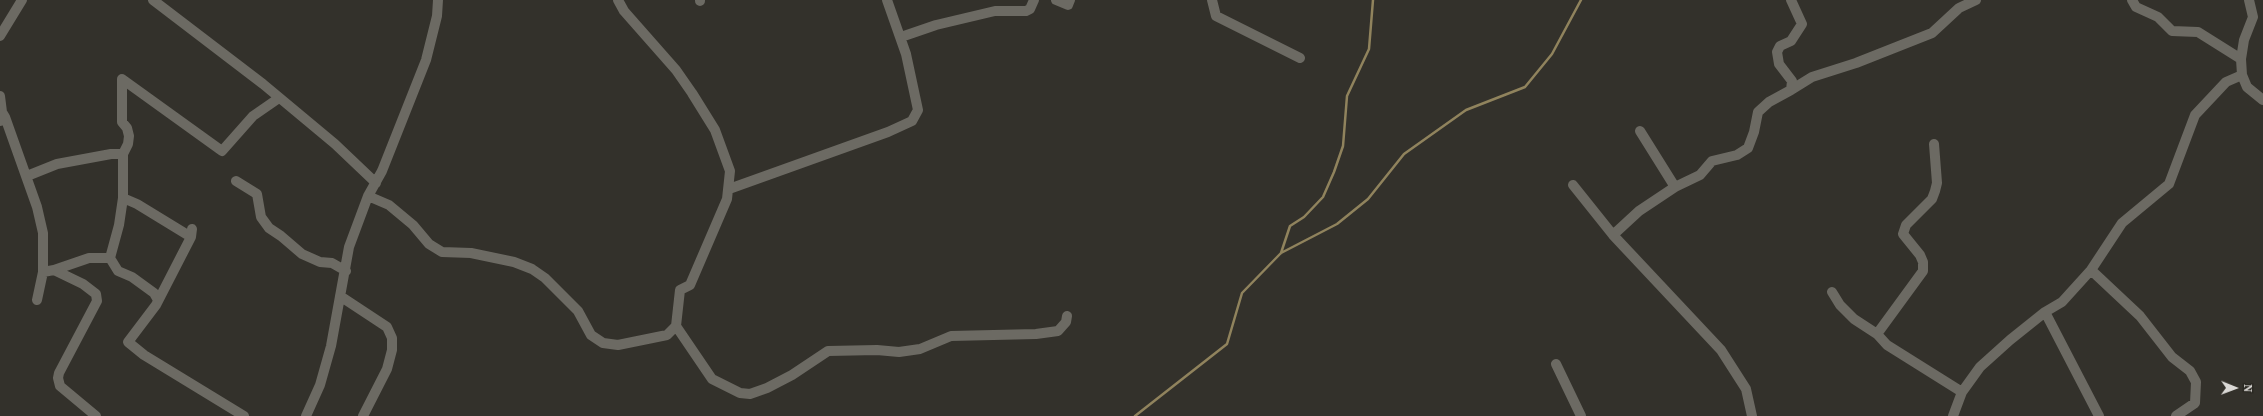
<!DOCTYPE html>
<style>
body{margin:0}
#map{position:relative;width:2263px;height:416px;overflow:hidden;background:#33312b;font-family:"Source Serif 4",serif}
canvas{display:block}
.north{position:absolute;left:2215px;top:368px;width:40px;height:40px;-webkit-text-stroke:3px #292721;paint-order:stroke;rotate:91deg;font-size:11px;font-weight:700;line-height:16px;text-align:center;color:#dbd9d6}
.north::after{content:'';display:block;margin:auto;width:14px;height:18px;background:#dbd9d6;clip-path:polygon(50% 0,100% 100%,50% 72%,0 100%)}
</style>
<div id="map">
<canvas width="2263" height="416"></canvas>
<div class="north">N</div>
</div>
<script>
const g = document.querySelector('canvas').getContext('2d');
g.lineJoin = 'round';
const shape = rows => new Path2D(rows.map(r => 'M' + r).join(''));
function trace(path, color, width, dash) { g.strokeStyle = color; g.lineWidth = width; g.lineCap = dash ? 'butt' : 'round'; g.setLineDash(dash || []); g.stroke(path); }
const stream = shape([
 [1281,253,1290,226,1304,217,1323,197,1334,172,1343,146,1347,96,1369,49,1373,0],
 [1135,416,1227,344,1242,293,1281,253,1337,224,1368,199,1404,154,1466,110,1525,87,1552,54,1581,0]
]);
const street = shape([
 [153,0,263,84,335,144,376,183],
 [700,0,700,1],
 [1056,0,1068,5,1070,0],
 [1212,0,1216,16,1300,58],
 [2132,0,2136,7,2158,17,2172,31,2198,32,2241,59],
 [2249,0,2253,17,2244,40,2241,59,2242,75,2247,87,2263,100],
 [0,36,22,0],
 [901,37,936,25,995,11,1026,11,1030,9,1034,0],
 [1791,90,1812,77,1856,63,1932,33,1959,8,1976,0],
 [0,96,2,112,5,117,0,121],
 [5,117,37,207,43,233,43,272,37,300],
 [1640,131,1675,187],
 [1934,144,1937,183,1935,191,1932,199,1906,225,1903,234,1920,255,1923,262,1923,271,1877,334,1887,345,1962,392],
 [27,176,57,164,111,154,123,154],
 [236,181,257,194,261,217,269,228,281,236,302,254,320,262,332,263,346,271],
 [1573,185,1613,235,1721,350,1746,389,1752,416],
 [729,189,888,132,912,121,918,110,906,54,887,0],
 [368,196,389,205,413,225,429,244,442,252,471,253,514,262,532,269,545,278,578,311,591,335,603,343,618,345,667,335,676,326,680,290,690,285,727,199,730,171,715,130,692,93,676,70,624,11,618,0],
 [123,198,119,225,110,258,118,271,132,277,154,293,158,300],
 [192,229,191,237,156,305,128,342,144,355,244,416],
 [1613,235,1639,211,1675,187,1700,175,1712,161,1737,155,1748,148,1754,132,1758,112,1769,102,1791,90,1792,81,1779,64,1777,52,1780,46,1791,41,1802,24,1791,0],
 [191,237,137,204,123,198,123,154,128,144,129,136,127,128,122,122,122,79,222,151,253,116,279,98],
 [54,270,89,258,110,258],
 [2091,270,2140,316,2172,357,2190,371,2196,382,2195,403,2176,416],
 [43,272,54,270,83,284,96,294,97,301,59,373,58,378,60,386,96,416],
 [1832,292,1840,305,1854,319,1877,334],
 [340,296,387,327,392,338,392,350,387,369,363,416],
 [2045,312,2099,416],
 [676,326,712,379,740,393,750,394,767,388,792,375,828,351,877,350,899,352,920,349,951,336,1036,334,1058,331,1066,322,1067,316],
 [1556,364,1581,416],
 [306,416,320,385,331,346,349,247,368,196,382,171,426,60,437,16,438,0],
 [1953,416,1962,392,1980,367,2010,340,2045,312,2062,302,2091,270,2122,223,2169,184,2195,115,2226,82,2242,75]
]);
trace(stream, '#90835d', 2.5);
trace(street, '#6c6a63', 10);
</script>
